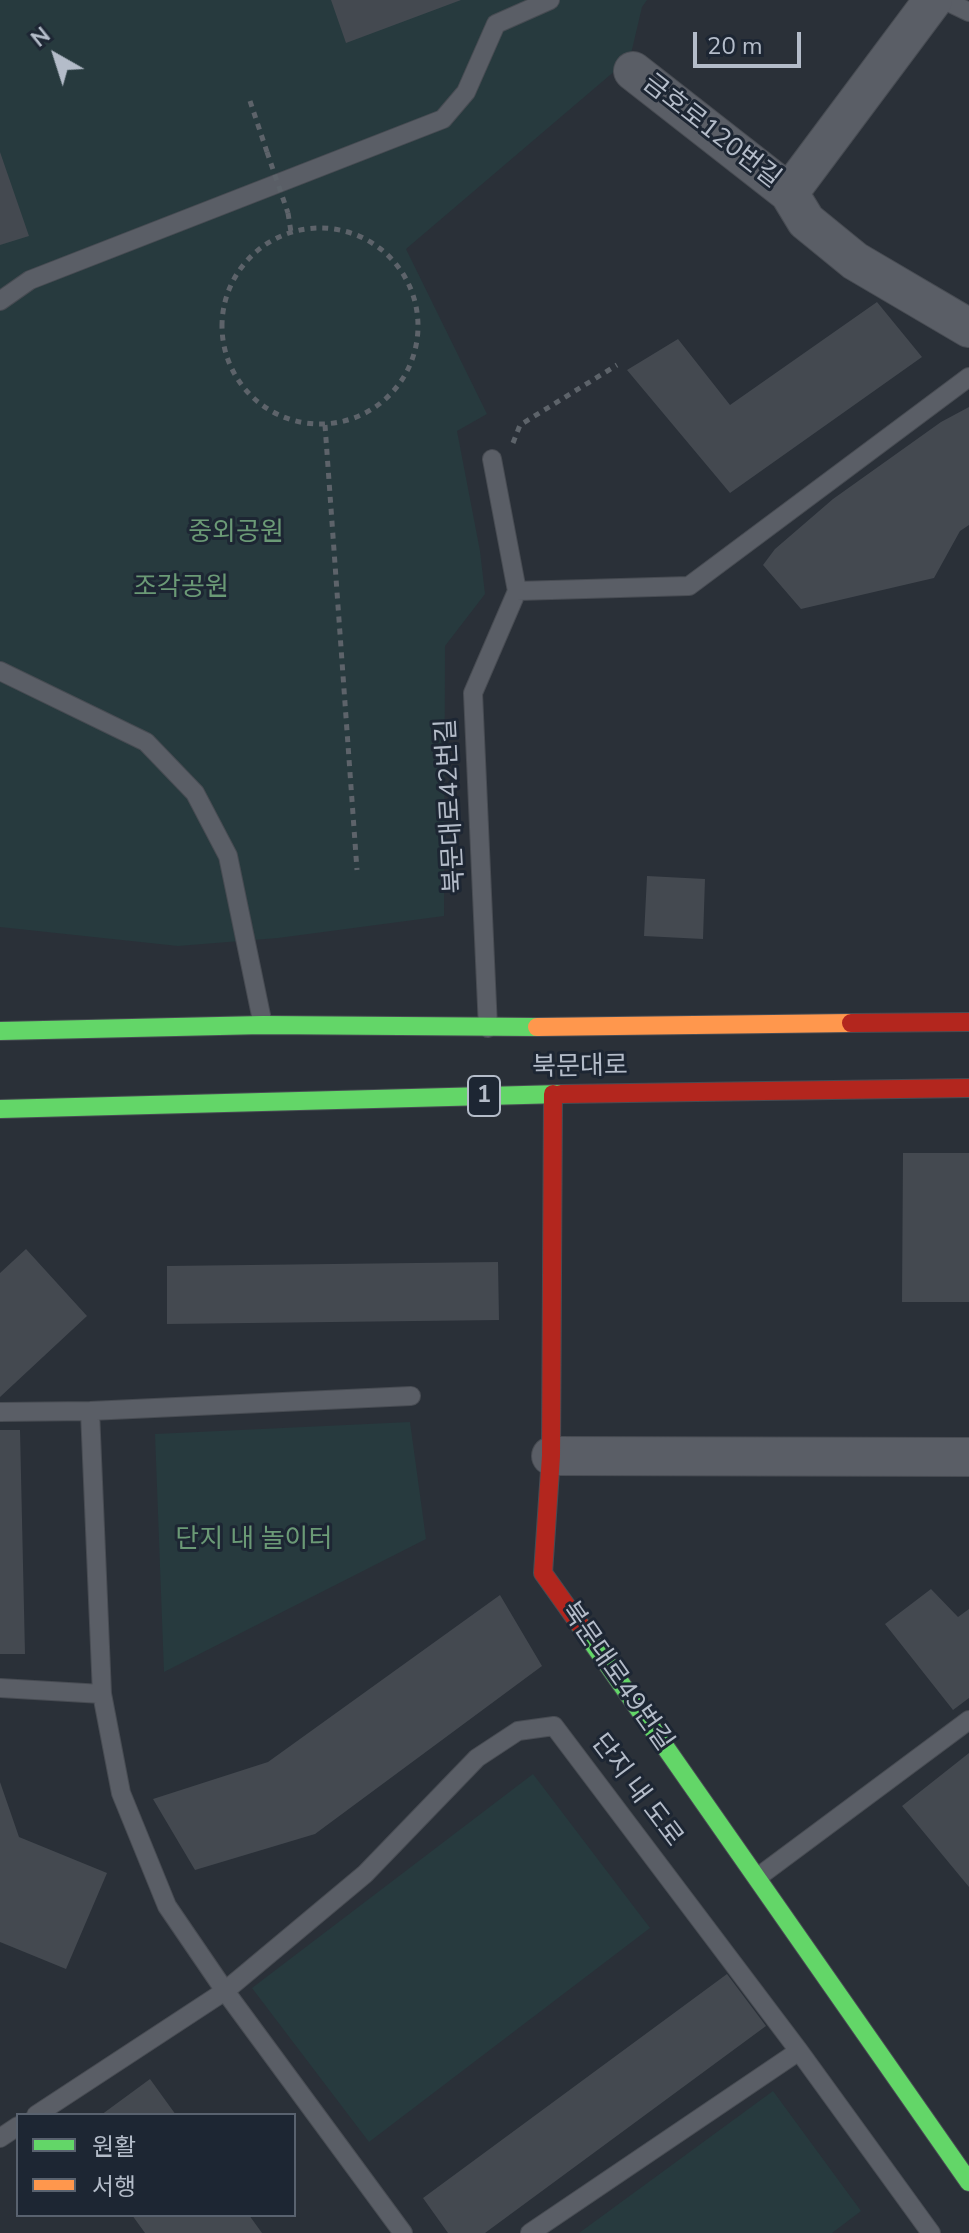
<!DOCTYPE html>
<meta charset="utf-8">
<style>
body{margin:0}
#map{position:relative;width:969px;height:2233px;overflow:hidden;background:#2a3038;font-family:"Nunito Sans","Noto Sans KR",sans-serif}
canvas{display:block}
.legend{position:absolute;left:16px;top:2113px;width:280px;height:104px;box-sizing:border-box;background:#1d2633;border:2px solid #59626f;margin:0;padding:10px 14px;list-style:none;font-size:24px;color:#b4bcc9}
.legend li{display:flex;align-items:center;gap:16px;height:40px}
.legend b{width:40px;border:2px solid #59626f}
.north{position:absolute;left:16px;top:16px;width:80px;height:80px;-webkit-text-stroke:6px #1d2633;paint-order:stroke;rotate:321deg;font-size:22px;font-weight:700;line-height:32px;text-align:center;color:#b4bcc9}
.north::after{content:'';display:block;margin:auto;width:28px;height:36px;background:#b4bcc9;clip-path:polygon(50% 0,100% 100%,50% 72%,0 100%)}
.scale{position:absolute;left:693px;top:32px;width:108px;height:36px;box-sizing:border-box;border:4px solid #b4bcc9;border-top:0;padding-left:10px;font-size:24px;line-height:28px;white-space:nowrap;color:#b4bcc9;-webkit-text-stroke:6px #1d2633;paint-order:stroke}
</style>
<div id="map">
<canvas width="969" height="2233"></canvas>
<ul class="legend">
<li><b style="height:10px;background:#63d668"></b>원활</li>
<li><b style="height:10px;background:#ff974d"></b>서행</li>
</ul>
<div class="north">N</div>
<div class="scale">20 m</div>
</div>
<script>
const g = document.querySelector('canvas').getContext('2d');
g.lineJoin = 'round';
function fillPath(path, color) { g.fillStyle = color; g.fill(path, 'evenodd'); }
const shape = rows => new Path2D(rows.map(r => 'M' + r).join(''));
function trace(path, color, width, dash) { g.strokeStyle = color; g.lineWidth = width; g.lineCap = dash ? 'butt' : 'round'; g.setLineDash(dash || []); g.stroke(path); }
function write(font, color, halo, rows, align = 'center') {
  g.font = font + ' "Nunito Sans","Noto Sans KR",sans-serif'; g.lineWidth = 6; g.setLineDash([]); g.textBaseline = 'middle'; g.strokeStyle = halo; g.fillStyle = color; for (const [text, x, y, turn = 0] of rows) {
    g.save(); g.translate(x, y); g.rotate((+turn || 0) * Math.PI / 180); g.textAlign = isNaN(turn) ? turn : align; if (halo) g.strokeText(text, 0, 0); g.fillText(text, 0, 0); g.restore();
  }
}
const green = shape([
 [0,0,647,0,642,7,630,58,406,249,487,414,457,431,480,551,485,594,445,646,444,916,278,938,178,946,0,927],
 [410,1422,426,1539,164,1672,155,1434],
 [533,1774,650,1928,369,2142,252,1988],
 [773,2091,861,2211,832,2233,579,2233]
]);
const building = shape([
 [331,0,461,0,346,43],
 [0,152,29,236,0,245],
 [877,302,922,357,730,493,627,370,678,339,730,405],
 [969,407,969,525,960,531,934,578,801,609,763,565,775,549,833,499,941,422],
 [647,876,705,879,703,939,644,936],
 [903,1153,969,1153,969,1302,902,1302],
 [26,1249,87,1316,0,1397,0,1273],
 [498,1262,499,1320,167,1324,167,1266],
 [0,1430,20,1430,25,1654,0,1654],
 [931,1589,958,1617,969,1609,969,1698,953,1710,885,1624],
 [500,1595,542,1666,315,1834,195,1870,153,1799,268,1762],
 [969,1753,969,1887,902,1806],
 [0,1782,19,1837,107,1873,66,1969,0,1942],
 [727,1974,766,2026,485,2233,448,2233,423,2198],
 [150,2079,176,2115,101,2115],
 [132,2215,249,2215,262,2233,145,2233]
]);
const path = shape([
 [250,101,267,152],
 [288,213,291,232],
 '222 326a98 98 0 1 1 196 0a98 98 0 1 1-196 0Z',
 [325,425,357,870],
 [513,443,520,425,617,365]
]);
const lane = shape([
 [944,0,969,12],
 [0,301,30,280,443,119,466,92,496,24,550,0],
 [492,459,517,591],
 [517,591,689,586,969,377],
 [0,671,146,742,195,793,228,856,263,1025],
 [488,1028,473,693,517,591],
 [90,1411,102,1694,121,1793,167,1906,225,1991,403,2233],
 [0,1412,90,1411,411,1396],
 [0,1688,102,1694],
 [758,1877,969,1720],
 [36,2115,225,1991,365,1874,477,1758,518,1731,554,1726,799,2051,931,2233],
 [0,2138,18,2126],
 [530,2233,799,2051]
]);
const street = shape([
 [933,0,789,193,806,221,855,261,969,328],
 [633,71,789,193],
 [551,1456,969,1457]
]);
const fast = shape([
 [0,1031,263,1025,537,1027],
 [0,1109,561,1094],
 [580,1625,969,2182]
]);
const slow = shape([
 [537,1027,851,1023]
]);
const jam = shape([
 [851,1023,969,1022],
 [553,1094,551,1456,543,1573,580,1625],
 [561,1094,969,1088]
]);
const pathBridge = shape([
 [267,152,288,213]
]);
const shields = [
 [484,1096,32]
];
const shieldNames = [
 ["1",484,1096]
];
const streetNames = [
 ["금호로120번길",711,132,38],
 ["북문대로42번길",452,806,-93],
 ["북문대로",580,1068,-1],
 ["북문대로49번길",616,1677,55],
 ["단지 내 도로",636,1791,53]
];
const parkNames = [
 ["중외공원",236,534],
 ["조각공원",181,589],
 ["단지 내 놀이터",254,1541]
];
fillPath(green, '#273a3e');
fillPath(building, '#444950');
trace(lane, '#484c53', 20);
trace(street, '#484c53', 40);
trace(fast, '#484c53', 20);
trace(slow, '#484c53', 20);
trace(jam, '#484c53', 20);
trace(path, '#5d636a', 5, [6, 6]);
trace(lane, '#5a5e66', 18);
trace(street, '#5a5e66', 38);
trace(fast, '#63d668', 18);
trace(slow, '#ff974d', 18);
trace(jam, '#b3261e', 18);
trace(pathBridge, '#5d636a', 5, [6, 6]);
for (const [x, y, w] of shields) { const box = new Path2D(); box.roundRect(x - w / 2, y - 20, w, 40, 6); g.fillStyle = '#1d2633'; g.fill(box); trace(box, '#b4bcc9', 2); }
write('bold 24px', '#b4bcc9', null, shieldNames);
write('26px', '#b4bcc9', '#1d2633', streetNames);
write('26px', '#6b9a76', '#1d2633', parkNames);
</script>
